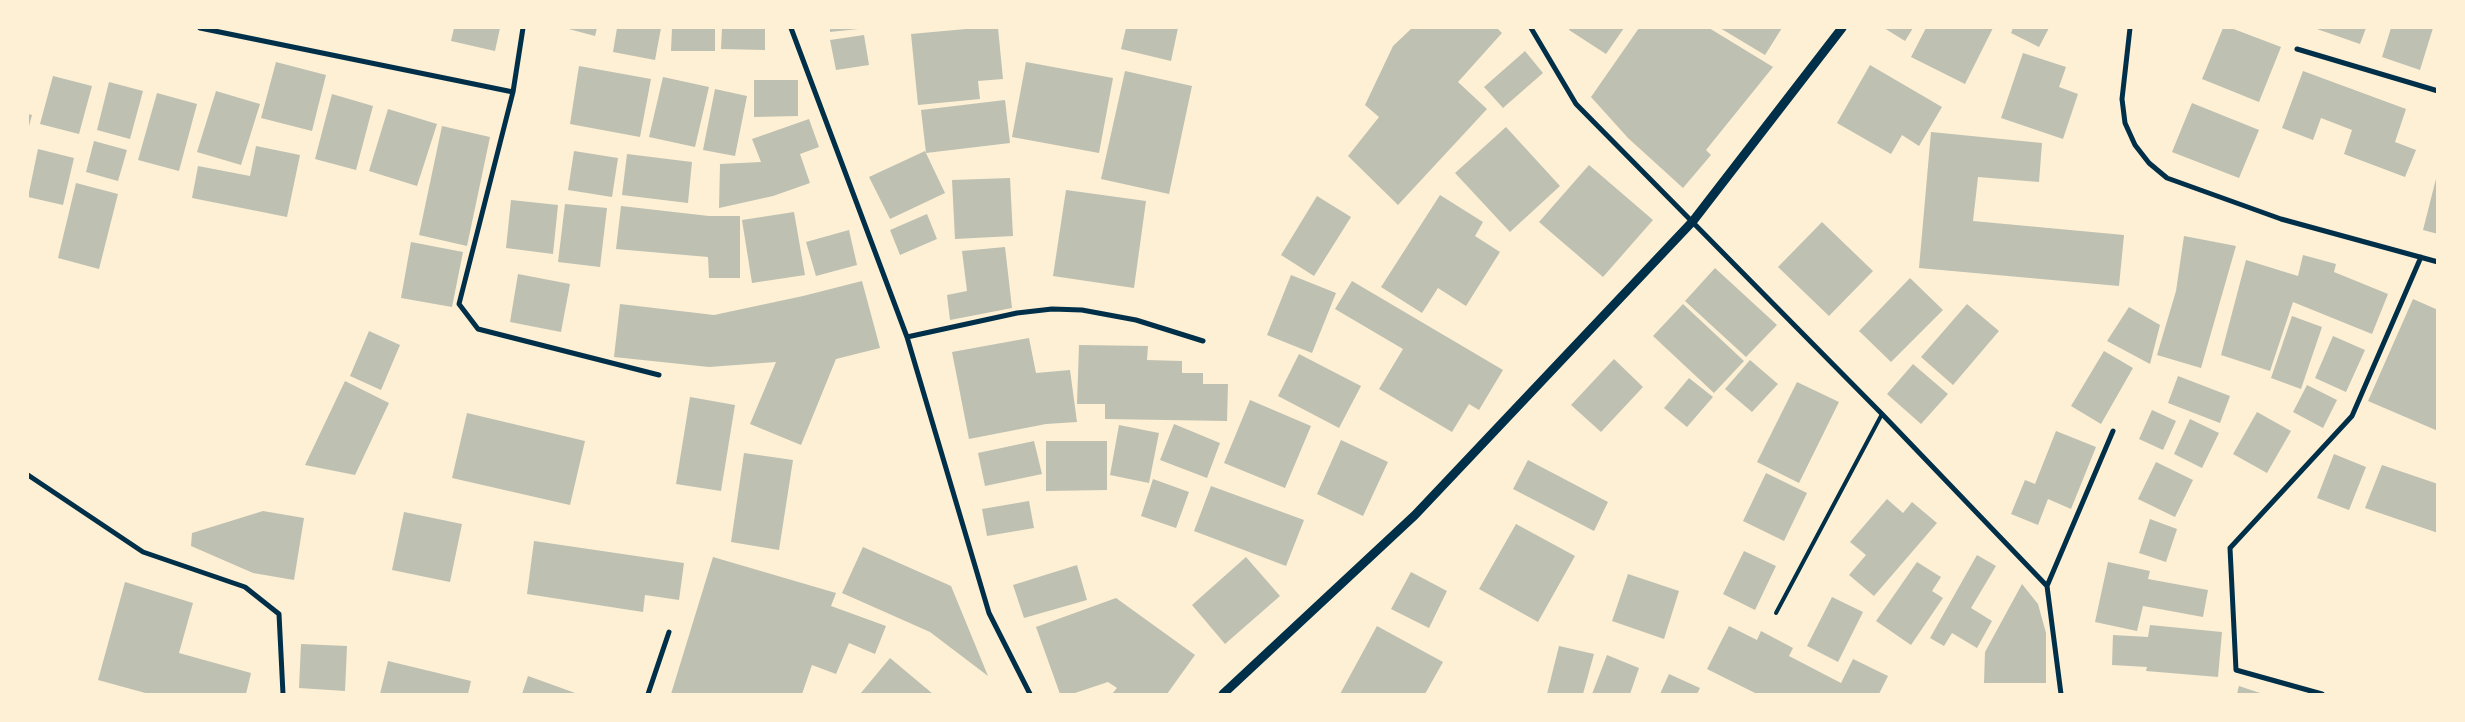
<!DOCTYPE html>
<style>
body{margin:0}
#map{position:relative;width:2465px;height:722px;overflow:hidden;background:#fdf0d5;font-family:Rubik,sans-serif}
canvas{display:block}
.frame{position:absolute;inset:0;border:29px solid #fdf0d5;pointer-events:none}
</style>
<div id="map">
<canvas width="2465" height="722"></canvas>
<div class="frame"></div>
</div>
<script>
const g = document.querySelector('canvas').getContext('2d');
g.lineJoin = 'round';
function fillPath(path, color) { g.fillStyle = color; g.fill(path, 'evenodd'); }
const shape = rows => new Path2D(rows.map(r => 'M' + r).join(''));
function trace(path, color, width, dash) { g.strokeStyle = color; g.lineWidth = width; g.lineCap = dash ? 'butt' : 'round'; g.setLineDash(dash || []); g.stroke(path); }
const building = shape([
 [454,28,500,28,495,51,451,41],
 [565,28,597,28,595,36],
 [617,28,661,28,655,60,613,52],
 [672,28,715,28,715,51,671,51],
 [722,28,765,28,765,50,721,49],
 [830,28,858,28,858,29,830,32],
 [977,28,998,28,1003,79,978,81,980,99,918,105,911,34],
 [1126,28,1178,28,1171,61,1121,49],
 [1412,28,1497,28,1502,33,1458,82,1487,109,1398,205,1348,156,1379,117,1365,105,1393,46],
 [1570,28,1624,28,1606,54,1569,30],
 [1639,28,1709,28,1773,67,1706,150,1711,155,1683,188,1628,138,1591,97],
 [1720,28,1782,28,1765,55],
 [1884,28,1913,28,1905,41],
 [1926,28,1993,28,1965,84,1911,57],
 [2013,28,2049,28,2039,47,2011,33],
 [2223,28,2231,28,2281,47,2259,102,2202,79],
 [2314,28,2366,28,2360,44],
 [2391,28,2433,28,2420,70,2382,57],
 [864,35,869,65,836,70,830,40],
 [1525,51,1543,73,1503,108,1484,87],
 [2023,53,2066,67,2059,87,2078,94,2063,139,2001,118],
 [276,62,326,75,312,131,261,118],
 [1026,62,1113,78,1099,153,1012,137],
 [1870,65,1942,107,1919,146,1902,135,1891,154,1837,123],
 [579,66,651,79,640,137,570,124],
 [1125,71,1192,86,1169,194,1101,179],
 [2303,71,2406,109,2395,142,2416,150,2405,177,2344,154,2352,130,2321,118,2313,140,2282,128],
 [53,76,92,86,79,134,40,124],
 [663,77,709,87,695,147,649,137],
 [754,80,798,80,798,116,754,117],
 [109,82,143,91,130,139,97,130],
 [715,89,747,96,735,156,703,150],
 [216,91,260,104,241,165,197,152],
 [157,93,197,104,179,171,138,160],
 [332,94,373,106,356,170,315,159],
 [1005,100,1010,143,926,153,921,110],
 [2192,103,2259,130,2239,178,2172,152],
 [388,109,437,124,417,186,369,171],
 [28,114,32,115,28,130],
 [809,119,819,147,800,154,810,183,773,196,719,208,720,164,761,162,752,139],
 [442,126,490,137,467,246,419,235],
 [1506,127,1560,186,1510,232,1455,173],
 [1931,132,2042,143,2039,182,1978,177,1973,221,2124,235,2119,286,1919,268],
 [94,141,127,150,118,181,86,172],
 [256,146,300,155,287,217,192,198,198,166,250,176],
 [38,149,74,158,63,205,28,197],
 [574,151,618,158,612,197,568,190],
 [925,151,945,193,890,219,869,177],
 [627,154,692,162,688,203,622,195],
 [1589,165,1653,220,1603,277,1539,222],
 [2437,175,2438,175,2438,234,2423,230],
 [1010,178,1013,236,955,239,952,180],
 [76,183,118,194,99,269,58,258],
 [1066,190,1146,201,1134,288,1053,276],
 [1440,195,1483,222,1475,236,1500,252,1466,306,1438,288,1422,313,1381,287],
 [1317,196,1351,217,1314,276,1281,255],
 [511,200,558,205,553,254,506,248],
 [565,204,607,208,600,267,558,262],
 [621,206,709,216,740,216,740,278,709,278,708,257,616,249],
 [794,212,805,275,752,283,742,220],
 [927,214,937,239,900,255,890,230],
 [1822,222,1873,271,1829,316,1778,267],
 [849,230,857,265,816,276,806,242],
 [2184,236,2236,246,2201,368,2157,355,2176,291],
 [411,242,463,252,452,307,401,298],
 [1005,247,1012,308,950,320,947,295,967,291,962,251],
 [2303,255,2336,264,2334,272,2388,294,2372,334,2293,302,2270,371,2221,355,2246,260,2298,276],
 [1715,268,1777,325,1746,357,1685,301],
 [518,274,570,284,561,332,510,322],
 [1291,275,1336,293,1312,353,1267,335],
 [1910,278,1943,310,1891,362,1859,331],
 [862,281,880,348,836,359,801,445,750,424,776,362,709,367,614,357,620,304,714,315,803,296],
 [1352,281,1503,370,1479,410,1469,404,1452,432,1379,389,1403,349,1335,309],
 [2413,299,2438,310,2438,431,2368,401],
 [1683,304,1744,361,1714,393,1653,336],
 [1967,304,1999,331,1953,385,1921,357],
 [2129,307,2160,325,2150,364,2107,341],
 [2292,316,2322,327,2301,389,2271,378],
 [369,331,400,345,381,390,350,376],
 [2333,336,2365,350,2346,392,2315,378],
 [1029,338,1036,373,1070,370,1077,422,1046,424,969,439,952,352],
 [1079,345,1148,346,1147,360,1182,361,1182,373,1203,373,1203,384,1228,384,1227,421,1105,419,1105,404,1077,404],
 [2104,351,2133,368,2101,424,2071,406],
 [1299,354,1361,386,1339,428,1278,396],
 [1614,359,1643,387,1601,432,1571,405],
 [1750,360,1778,384,1752,412,1725,389],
 [1913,364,1948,394,1921,424,1887,394],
 [2178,376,2230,396,2220,423,2168,403],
 [1689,378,1713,397,1687,427,1664,408],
 [345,381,389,403,355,475,305,465],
 [1797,382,1839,402,1799,483,1757,462],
 [2307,385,2337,400,2323,428,2293,412],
 [690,397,735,405,721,491,676,484],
 [1250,400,1311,426,1285,488,1224,463],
 [2152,410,2176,421,2163,450,2139,439],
 [2257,412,2291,431,2267,473,2233,454],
 [467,413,585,441,570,505,452,478],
 [2190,419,2219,433,2202,468,2174,454],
 [1174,424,1220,443,1207,478,1160,460],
 [1119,425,1159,433,1149,483,1110,475],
 [2056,431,2096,447,2071,509,2048,499,2038,525,2011,514,2025,480,2035,484],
 [1341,440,1388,462,1363,516,1317,494],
 [1034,441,1042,474,985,486,978,453],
 [1046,441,1107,441,1107,490,1046,491],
 [744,453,793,460,779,550,731,542],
 [2334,454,2366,467,2349,510,2317,498],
 [1528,460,1608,502,1594,531,1513,489],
 [2156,462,2193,480,2175,517,2138,499],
 [2382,465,2438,484,2438,533,2365,508],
 [1766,473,1807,493,1784,541,1743,521],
 [1153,479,1189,492,1176,528,1141,516],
 [1211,486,1304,520,1286,566,1194,531],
 [1887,499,1903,513,1912,502,1937,523,1874,596,1849,575,1866,555,1850,542],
 [1029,501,1034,528,987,536,982,509],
 [263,511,304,518,294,580,253,573,191,546,192,533],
 [404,512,462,524,450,582,392,570],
 [2150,519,2177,529,2166,562,2139,553],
 [1516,524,1575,556,1538,622,1479,589],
 [534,541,684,563,679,600,645,595,643,612,527,594],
 [863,547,951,586,988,676,930,632,842,593],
 [1744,551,1776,566,1755,610,1723,594],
 [1977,555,1996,566,1971,608,1992,621,1977,648,1952,633,1944,646,1930,638],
 [713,557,836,593,831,606,886,626,875,654,849,643,836,674,812,665,802,694,671,694],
 [1246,557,1280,596,1225,644,1192,605],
 [1917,562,1941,577,1932,591,1943,598,1911,645,1876,621],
 [2108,562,2150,571,2148,579,2208,590,2203,617,2143,606,2137,631,2095,622],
 [1077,565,1087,600,1024,618,1013,585],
 [1411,572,1447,591,1429,628,1391,609],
 [1628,574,1679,591,1664,639,1612,621],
 [125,582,193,603,179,653,251,673,246,694,149,694,98,680],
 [2022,584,2038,604,2046,633,2046,683,1984,683,1985,652],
 [1832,597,1863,612,1838,662,1807,646],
 [1116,598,1195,655,1167,694,1112,694,1117,688,1108,682,1072,694,1060,694,1036,627],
 [2150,625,2222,632,2218,677,2146,671,2147,667,2112,665,2113,635,2148,637],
 [1377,626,1443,662,1425,694,1340,694],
 [1729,626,1757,640,1761,631,1793,648,1789,656,1841,683,1853,659,1888,676,1879,694,1757,694,1707,669],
 [301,644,347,646,345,691,299,688],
 [1559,646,1594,654,1583,694,1547,694],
 [1607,655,1639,668,1630,694,1592,694],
 [890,658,933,694,860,694],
 [388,661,471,681,468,694,380,694],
 [1669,674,1700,688,1697,694,1660,694],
 [528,676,578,694,522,694],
 [2239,686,2263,694,2237,694]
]);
const service = shape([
 [1776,613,1882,414]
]);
const minor = shape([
 [200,28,513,92],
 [523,28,513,92,459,304,478,329,659,375],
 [791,28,907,337,989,613,1030,694],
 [1531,28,1576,104,1882,414,2047,586,2061,694],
 [2130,28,2122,99,2125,123,2135,145,2149,163,2167,178,2281,219,2438,262],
 [2297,49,2438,91],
 [907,337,1017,313,1052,309,1082,310,1136,320,1203,341],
 [28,475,143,552,245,587,279,614,283,694],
 [2047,586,2113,431],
 [648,694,669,632],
 [2322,694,2236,670,2230,548,2352,416,2421,257]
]);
const tertiary = shape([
 [1223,694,1415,515,1693,221,1842,28]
]);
fillPath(building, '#bec0b2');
trace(service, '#003049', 4);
trace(minor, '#003049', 5);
trace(tertiary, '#003049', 9);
</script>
